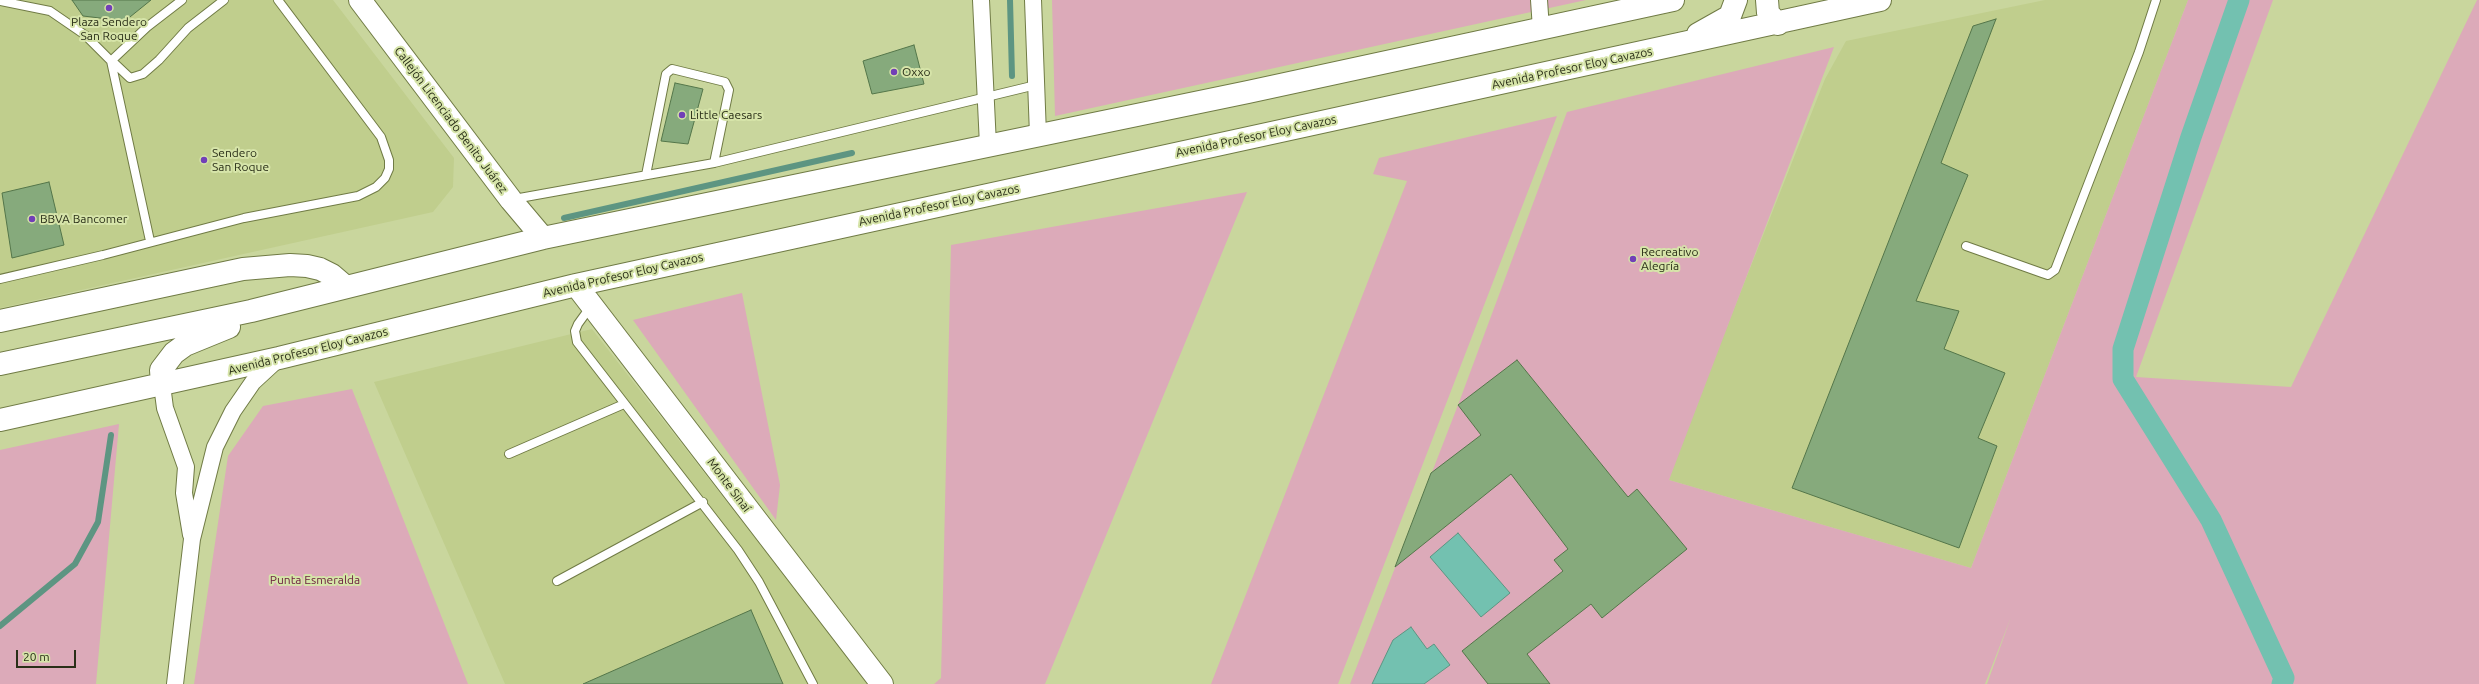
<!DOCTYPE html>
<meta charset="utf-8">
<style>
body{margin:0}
#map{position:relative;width:2479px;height:684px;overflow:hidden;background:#c9d69d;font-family:Ubuntu,sans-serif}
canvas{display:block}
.scale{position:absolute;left:16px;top:650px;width:60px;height:18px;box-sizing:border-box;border:2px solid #2a2f18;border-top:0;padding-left:5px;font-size:12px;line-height:14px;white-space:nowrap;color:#2a2f18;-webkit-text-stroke:3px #d6e4a9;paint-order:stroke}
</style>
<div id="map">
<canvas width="2479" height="684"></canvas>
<div class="scale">20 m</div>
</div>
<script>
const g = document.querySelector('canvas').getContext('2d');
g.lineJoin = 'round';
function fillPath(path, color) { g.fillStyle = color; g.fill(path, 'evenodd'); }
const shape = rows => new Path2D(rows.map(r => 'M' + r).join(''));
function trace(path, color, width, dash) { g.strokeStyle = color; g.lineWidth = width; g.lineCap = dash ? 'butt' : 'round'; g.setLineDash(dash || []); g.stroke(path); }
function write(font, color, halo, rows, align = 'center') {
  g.font = font + ' Ubuntu,sans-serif'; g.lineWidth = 4; g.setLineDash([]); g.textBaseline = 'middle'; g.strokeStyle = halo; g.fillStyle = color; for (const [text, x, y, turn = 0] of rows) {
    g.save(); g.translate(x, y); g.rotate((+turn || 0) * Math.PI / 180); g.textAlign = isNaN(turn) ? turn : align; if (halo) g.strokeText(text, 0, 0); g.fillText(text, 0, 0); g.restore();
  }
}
const built = shape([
 [0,0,333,0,454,158,453,187,433,212,0,308],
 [2045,0,2188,0,1971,568,1669,480,1678,450,1825,79,1846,41],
 [592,329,869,684,505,684,374,382]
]);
const green = shape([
 [1052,0,1586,0,1055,116],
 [2188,0,2273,0,2136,377,2291,387,2477,0,2479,0,2479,684,1987,684,2011,617,1985,684,1350,684,1458,405,1567,112,1834,47,1669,480,1971,568],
 [1557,116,1338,684,1211,684,1407,181,1373,174,1379,158],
 [1247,192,1045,684,934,684,941,678,951,245],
 [742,293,780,485,776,520,633,320],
 [352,389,468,684,194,684,228,456,263,406],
 [119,424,96,684,0,684,0,450]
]);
const water = shape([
 [1458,533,1510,593,1481,617,1430,557,1458,533],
 [1411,627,1427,649,1434,644,1450,665,1424,684,1372,684,1393,640,1411,627]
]);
const stream = shape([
 [1010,0,1012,76],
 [564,218,852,153],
 [0,626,75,564,98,522,111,435]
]);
const canal = shape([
 [2239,0,2191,137,2123,349,2123,379,2211,520,2284,678,2282,684]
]);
const building = shape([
 [72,0,151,0,125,21,83,16,72,0],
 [1996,19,1941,163,1968,175,1916,301,1959,311,1944,349,2005,373,1978,438,1997,446,1959,548,1792,488,1973,26,1996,19],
 [914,45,924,84,872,94,863,61,914,45],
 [675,83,703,89,688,144,661,141,675,83],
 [49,182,64,245,12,258,2,193,49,182],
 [1517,360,1628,497,1637,489,1687,549,1602,618,1591,604,1527,654,1550,684,1488,684,1462,651,1563,571,1554,560,1568,549,1511,474,1395,567,1431,473,1481,435,1458,405,1517,360],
 [751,610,783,684,583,684,751,610]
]);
const lane = shape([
 [0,1,50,11,85,35,111,61,147,27,182,0],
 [111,61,150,241],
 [112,61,130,78,143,74,159,60,188,28,224,0],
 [646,175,666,74,672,69,725,82,729,90,714,163],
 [514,199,714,163,1036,85],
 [1966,246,2042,273,2048,275,2055,270,2139,52,2156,0],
 [0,279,103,255,244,218,358,196,376,187,385,178,389,169,389,160,381,137,278,0],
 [591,306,578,324,575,331,577,342,738,550,759,582,813,684],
 [509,454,624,404],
 [557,581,703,502]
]);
const street = shape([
 [981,0,988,145],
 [1033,0,1038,135],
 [1539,0,1541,29],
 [162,385,165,408,186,467,184,493,191,535],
 [175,684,192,539,215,447,233,411,253,382,278,359]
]);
const secondary = shape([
 [360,0,511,200,543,238],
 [1767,0,1768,13,1778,24],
 [1698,34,1730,16,1736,0],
 [576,285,882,684],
 [0,321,243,269,290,265,307,266,320,269,332,275,346,287],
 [0,364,251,311,543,238,1248,92,1673,0],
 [162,385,161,370,174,353,185,345,229,327],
 [0,420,279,358,576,285,1880,0]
]);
const markers = [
 [109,8,4,"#713fb7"],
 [894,72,4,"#713fb7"],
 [682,115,4,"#713fb7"],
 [204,160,4,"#713fb7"],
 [32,219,4,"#713fb7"],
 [1633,259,4,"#713fb7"]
];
const poiNames = [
 ["Plaza Sendero",109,22,"center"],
 ["San Roque",109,36,"center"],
 ["Oxxo",902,72],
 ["Little Caesars",690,115],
 ["Sendero",212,153],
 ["San Roque",212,167],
 ["BBVA Bancomer",40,219],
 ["Recreativo",1641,252],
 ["Alegría",1641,266]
];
const streetNames = [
 ["Avenida Profesor Eloy Cavazos",1572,68,-12],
 ["Callejón Licenciado Benito Juárez",451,120,53],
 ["Avenida Profesor Eloy Cavazos",1256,136,-12],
 ["Avenida Profesor Eloy Cavazos",939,205,-12],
 ["Avenida Profesor Eloy Cavazos",623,275,-13],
 ["Avenida Profesor Eloy Cavazos",308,351,-14],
 ["Monte Sinaí",729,485,53]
];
const parkNames = [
 ["Punta Esmeralda",315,580]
];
fillPath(built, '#c0ce8d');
fillPath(green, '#dcaab9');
fillPath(water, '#73c1b0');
trace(water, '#5d9582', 1);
trace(stream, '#5d9582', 6);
trace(canal, '#73c1b0', 21);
fillPath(building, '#86aa7c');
trace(building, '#54764a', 1);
trace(lane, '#707b45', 10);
trace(street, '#707b45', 18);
trace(secondary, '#707b45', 24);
trace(lane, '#fff', 8);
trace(street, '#fff', 16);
trace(secondary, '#fff', 22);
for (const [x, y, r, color] of markers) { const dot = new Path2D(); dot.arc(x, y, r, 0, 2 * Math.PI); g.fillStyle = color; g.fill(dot); trace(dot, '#d6e4a9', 1.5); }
write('12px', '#2a2f18', '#d6e4a9', poiNames, 'left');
write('12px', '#2a2f18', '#d6e4a9', streetNames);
write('12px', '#6c203f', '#d6e4a9', parkNames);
</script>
